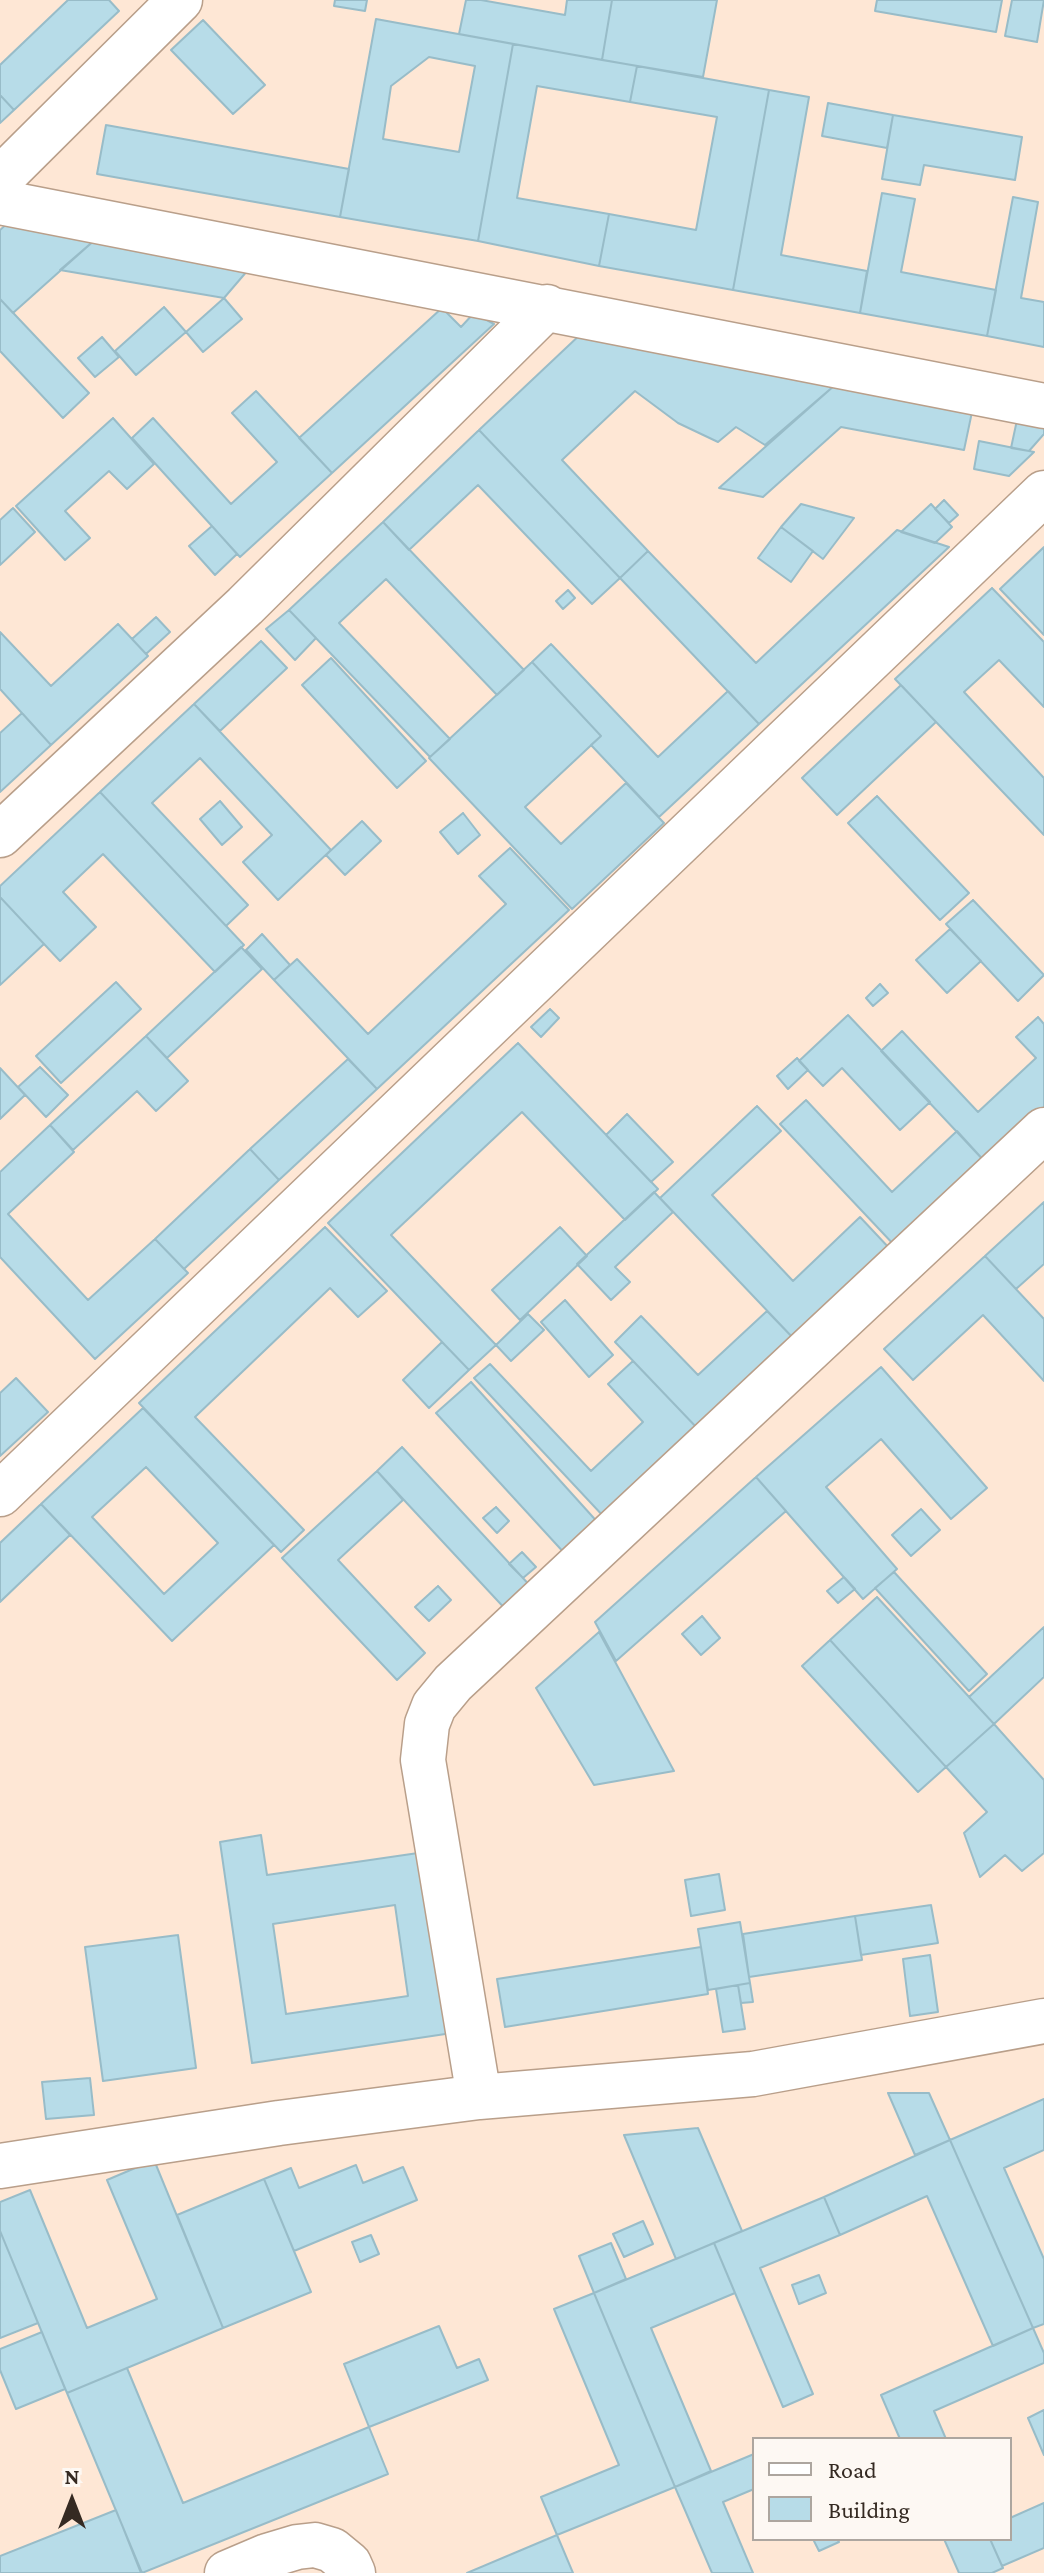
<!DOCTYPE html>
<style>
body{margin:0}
#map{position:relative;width:1044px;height:2573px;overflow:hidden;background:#fee7d5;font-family:"Crimson Pro",serif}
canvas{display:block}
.legend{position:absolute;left:752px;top:2437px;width:260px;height:104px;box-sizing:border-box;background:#fdf8f3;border:2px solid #ada69f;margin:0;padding:10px 14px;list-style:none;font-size:24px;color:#352a22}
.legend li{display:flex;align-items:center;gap:16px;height:40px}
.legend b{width:40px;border:2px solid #ada69f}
.north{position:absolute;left:32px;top:2461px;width:80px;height:80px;-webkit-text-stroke:6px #fdf8f3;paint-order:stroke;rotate:0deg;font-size:22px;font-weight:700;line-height:32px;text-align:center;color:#352a22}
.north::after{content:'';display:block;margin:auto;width:28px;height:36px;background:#352a22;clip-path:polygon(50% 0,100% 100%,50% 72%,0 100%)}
</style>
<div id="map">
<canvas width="1044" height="2573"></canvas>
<ul class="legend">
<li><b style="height:10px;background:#fff"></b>Road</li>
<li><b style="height:22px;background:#b7dce8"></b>Building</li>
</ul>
<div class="north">N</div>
</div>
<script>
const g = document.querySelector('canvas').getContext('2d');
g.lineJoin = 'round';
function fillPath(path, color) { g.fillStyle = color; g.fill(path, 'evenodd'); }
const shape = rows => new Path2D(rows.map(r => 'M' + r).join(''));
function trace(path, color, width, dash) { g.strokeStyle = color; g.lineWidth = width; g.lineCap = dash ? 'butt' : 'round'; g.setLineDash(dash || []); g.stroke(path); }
const building = shape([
 [68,0,109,0,119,11,14,110,0,95,0,65,68,0],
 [335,0,367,0,365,11,334,6,335,0],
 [466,0,481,0,565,15,567,0,612,0,602,60,459,34,466,0],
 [612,0,717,0,703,77,602,60,612,0],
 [877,0,1002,0,996,32,875,11,877,0],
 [1012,0,1044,0,1037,42,1005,36,1012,0],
 [376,19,513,44,478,241,340,217,376,19],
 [429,57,475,66,459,152,383,139,391,86,429,57],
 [203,20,265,85,233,114,171,50,203,20],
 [513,44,637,66,630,102,537,86,517,198,609,214,599,266,478,241,513,44],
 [637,66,769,90,733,290,599,266,609,214,696,230,717,117,630,102,637,66],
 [769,90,809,97,781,255,867,271,860,313,733,290,769,90],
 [0,95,14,110,0,123,0,95],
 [828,103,893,115,887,148,822,136,828,103],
 [893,115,1022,137,1015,180,924,165,920,185,882,179,893,115],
 [106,125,349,169,340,217,97,174,106,125],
 [882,193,915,199,901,272,996,290,987,336,860,313,882,193],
 [1013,197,1038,202,1021,298,1044,302,1044,347,987,336,1013,197],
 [10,221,97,238,13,313,0,299,0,230,10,221],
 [97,238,254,263,224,298,60,270,97,238],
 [224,298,242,319,203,352,186,332,224,298],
 [0,299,89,393,63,418,0,351,0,299],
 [164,307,186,332,136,375,115,351,164,307],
 [442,308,461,327,474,313,494,324,332,473,299,438,442,308],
 [584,331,835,385,765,445,736,427,718,442,678,423,635,391,562,460,648,551,620,578,479,430,584,331],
 [102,337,119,357,95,377,78,358,102,337],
 [835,385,972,412,964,450,841,427,763,497,719,488,835,385],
 [256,391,332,473,240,557,132,438,153,418,231,504,277,462,232,413,256,391],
 [113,418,154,464,127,489,109,471,65,511,90,538,65,560,16,506,113,418],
 [1017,420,1044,425,1044,434,1029,451,1011,448,1017,420],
 [479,430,620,578,592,604,478,485,409,550,383,522,479,430],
 [979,441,1034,452,1009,476,974,469,979,441],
 [944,500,958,515,949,523,935,509,944,500],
 [801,504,854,518,823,559,781,527,801,504],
 [931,504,952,527,935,543,901,532,931,504],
 [13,508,35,532,0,565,0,520,13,508],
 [383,522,524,670,497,695,386,579,339,623,450,739,430,757,289,610,383,522],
 [212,526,237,554,215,575,189,546,212,526],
 [781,527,813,551,791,582,758,558,781,527],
 [897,530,949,547,759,724,620,578,648,551,756,663,897,530],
 [1044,547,1044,635,1000,589,1044,547],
 [992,588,1044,642,1044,707,999,660,964,692,1044,778,1044,835,895,679,992,588],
 [568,590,575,598,563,609,556,601,568,590],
 [289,610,316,638,295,660,266,629,289,610],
 [156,617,170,632,146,654,132,639,156,617],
 [118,624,148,656,51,745,0,689,0,632,51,686,118,624],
 [261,641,287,668,220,731,194,704,261,641],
 [551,644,658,757,728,691,759,724,659,817,591,745,601,736,532,662,551,644],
 [331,658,426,761,397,788,302,685,331,658],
 [532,662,601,736,525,807,561,844,626,783,664,823,572,909,429,758,532,662],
 [901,685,936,722,837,815,802,778,901,685],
 [194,704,331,850,278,900,243,862,272,835,200,758,152,803,248,905,226,926,100,792,194,704],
 [22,713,51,745,0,792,0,733,22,713],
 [100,792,244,945,215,972,103,854,63,892,96,927,60,961,0,897,0,886,100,792],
 [877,796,969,893,940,920,848,823,877,796],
 [220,801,242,827,222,845,200,819,220,801],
 [463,813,480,835,458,854,440,832,463,813],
 [362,821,381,841,345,875,326,855,362,821],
 [510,848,569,910,377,1089,274,980,297,959,368,1034,506,904,479,876,510,848],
 [0,897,44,944,0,985,0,897],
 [973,900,1044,975,1018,1001,946,924,973,900],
 [950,929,981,961,947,993,916,960,950,929],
 [262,934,290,965,274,980,246,950,262,934],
 [241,947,262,969,167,1058,146,1036,241,947],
 [116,982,141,1009,61,1083,36,1056,116,982],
 [880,984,888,993,873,1006,866,998,880,984],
 [550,1009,559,1018,541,1037,531,1027,550,1009],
 [848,1015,930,1102,900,1130,842,1068,823,1086,799,1061,848,1015],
 [1038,1017,1044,1024,1044,1111,987,1164,881,1051,902,1031,978,1112,1036,1058,1016,1037,1038,1017],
 [146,1036,188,1081,156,1111,137,1091,73,1150,50,1125,146,1036],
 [518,1043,658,1189,625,1220,522,1112,391,1235,496,1345,469,1370,328,1223,518,1043],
 [797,1058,808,1070,788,1089,777,1076,797,1058],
 [348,1059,377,1089,279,1180,250,1149,348,1059],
 [40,1067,68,1095,46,1117,18,1087,40,1067],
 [0,1068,25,1095,0,1119,0,1068],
 [806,1100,892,1192,957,1131,987,1164,896,1247,780,1124,806,1100],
 [757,1106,781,1131,712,1195,793,1281,860,1217,891,1250,795,1340,660,1198,757,1106],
 [627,1114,673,1162,651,1182,606,1135,627,1114],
 [50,1125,74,1152,8,1214,88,1300,155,1239,188,1273,95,1359,0,1257,0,1172,50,1125],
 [250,1149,279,1180,184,1269,155,1239,250,1149],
 [654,1192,673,1212,615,1267,630,1282,611,1300,577,1264,654,1192],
 [1044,1202,1044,1264,1016,1289,985,1256,1044,1202],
 [325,1227,387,1291,358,1317,330,1288,195,1417,304,1530,281,1552,139,1403,325,1227],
 [560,1227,587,1256,520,1320,492,1290,560,1227],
 [985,1256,1044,1319,1044,1381,983,1315,913,1380,884,1349,985,1256],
 [565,1300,613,1355,589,1377,541,1322,565,1300],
 [767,1311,795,1340,699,1430,615,1342,641,1316,698,1375,767,1311],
 [528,1314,544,1330,511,1361,496,1345,528,1314],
 [442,1342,469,1370,429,1408,403,1380,442,1342],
 [633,1361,699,1430,605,1518,474,1378,490,1364,591,1471,643,1422,608,1384,633,1361],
 [881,1367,987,1488,951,1519,881,1439,826,1487,897,1569,863,1599,756,1477,881,1367],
 [16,1378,48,1412,0,1456,0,1393,16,1378],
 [471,1382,601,1526,567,1556,436,1413,471,1382],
 [143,1408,274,1545,172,1641,41,1504,143,1408],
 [146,1467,218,1543,164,1594,92,1517,146,1467],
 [402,1447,534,1590,509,1613,377,1471,402,1447],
 [377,1471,403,1500,338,1560,425,1653,397,1680,282,1558,377,1471],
 [756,1477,786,1511,616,1661,595,1622,756,1477],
 [41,1504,70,1535,0,1602,0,1543,41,1504],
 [496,1507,509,1521,497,1533,483,1518,496,1507],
 [921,1509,940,1530,911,1556,892,1535,921,1509],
 [522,1552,536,1567,523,1578,509,1564,522,1552],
 [894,1572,987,1674,969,1691,875,1588,894,1572],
 [844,1577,855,1589,838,1603,827,1591,844,1577],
 [438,1586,451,1600,429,1621,415,1607,438,1586],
 [877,1597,994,1724,946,1767,830,1640,877,1597],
 [702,1616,720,1638,701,1655,682,1634,702,1616],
 [1044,1627,1044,1677,994,1724,969,1697,1044,1627],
 [599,1632,674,1771,594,1785,536,1688,599,1632],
 [830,1640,946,1767,918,1792,802,1666,830,1640],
 [994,1724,1044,1780,1044,1853,1022,1871,1005,1855,980,1877,964,1833,987,1812,946,1767,994,1724],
 [261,1835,267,1875,425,1852,452,2033,252,2063,220,1842,261,1835],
 [395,1905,408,1996,286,2014,273,1924,395,1905],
 [719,1874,725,1910,691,1916,685,1880,719,1874],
 [931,1905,938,1943,861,1955,855,1916,931,1905],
 [855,1916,862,1960,749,1977,743,1934,855,1916],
 [740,1922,750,1983,708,1990,698,1929,740,1922],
 [178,1935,196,2068,103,2081,85,1947,178,1935],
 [701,1947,708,1994,505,2027,497,1979,701,1947],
 [930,1955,938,2012,910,2016,903,1959,930,1955],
 [750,1983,753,2002,741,2003,738,1985,750,1983],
 [738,1985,745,2029,723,2032,716,1989,738,1985],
 [90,2078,94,2115,46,2119,42,2082,90,2078],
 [888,2093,929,2093,950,2140,915,2155,888,2093],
 [1044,2099,1044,2150,1004,2168,1044,2259,1044,2324,1033,2328,950,2140,1044,2099],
 [698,2128,742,2231,676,2259,624,2135,698,2128],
 [950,2140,1033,2328,993,2346,927,2196,840,2235,824,2197,950,2140],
 [154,2160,223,2328,67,2393,0,2231,0,2202,30,2190,87,2328,157,2299,107,2180,154,2160],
 [356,2165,363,2183,403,2167,417,2200,294,2251,264,2179,291,2168,299,2188,356,2165],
 [264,2179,311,2292,223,2328,177,2215,264,2179],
 [824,2197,840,2235,760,2268,813,2394,783,2407,714,2243,824,2197],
 [643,2221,653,2244,624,2257,613,2234,643,2221],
 [0,2231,38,2323,0,2338,0,2231],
 [371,2235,379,2254,360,2262,352,2242,371,2235],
 [611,2243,626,2279,594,2293,579,2256,611,2243],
 [714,2243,735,2293,651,2328,711,2471,675,2487,594,2293,714,2243],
 [819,2275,826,2293,799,2304,792,2285,819,2275],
 [594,2293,675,2487,557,2535,541,2497,619,2465,554,2309,594,2293],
 [439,2326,457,2368,479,2359,488,2380,369,2427,344,2364,439,2326],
 [1033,2328,1044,2353,1044,2363,934,2411,946,2439,900,2439,881,2395,1033,2328],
 [42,2332,65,2389,16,2409,0,2370,0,2349,42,2332],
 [127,2368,183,2503,369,2427,388,2474,142,2573,67,2393,127,2368],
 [1044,2410,1044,2455,1028,2418,1044,2410],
 [754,2454,754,2489,723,2502,753,2573,712,2573,675,2487,754,2454],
 [1044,2503,1044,2548,1002,2566,990,2539,1010,2539,1010,2518,1044,2503],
 [116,2510,141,2573,0,2573,0,2556,116,2510],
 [557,2535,573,2573,467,2573,557,2535],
 [813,2539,837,2539,839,2542,819,2551,813,2539],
 [944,2539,990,2539,1003,2568,992,2573,959,2573,944,2539]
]);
const minor = shape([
 [0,179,180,0],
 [0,202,1044,406],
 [0,835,245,606,547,307],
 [0,1494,1044,493],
 [479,2097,423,1760,427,1724,434,1706,453,1683,1044,1130],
 [0,2166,279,2123,479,2097,753,2074,1044,2021],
 [227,2573,267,2556,297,2547,315,2545,332,2550,349,2564,353,2573]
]);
fillPath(building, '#b7dce8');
trace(building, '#98bcc8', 2);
trace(minor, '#b99f8a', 47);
trace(minor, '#fff', 44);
</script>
